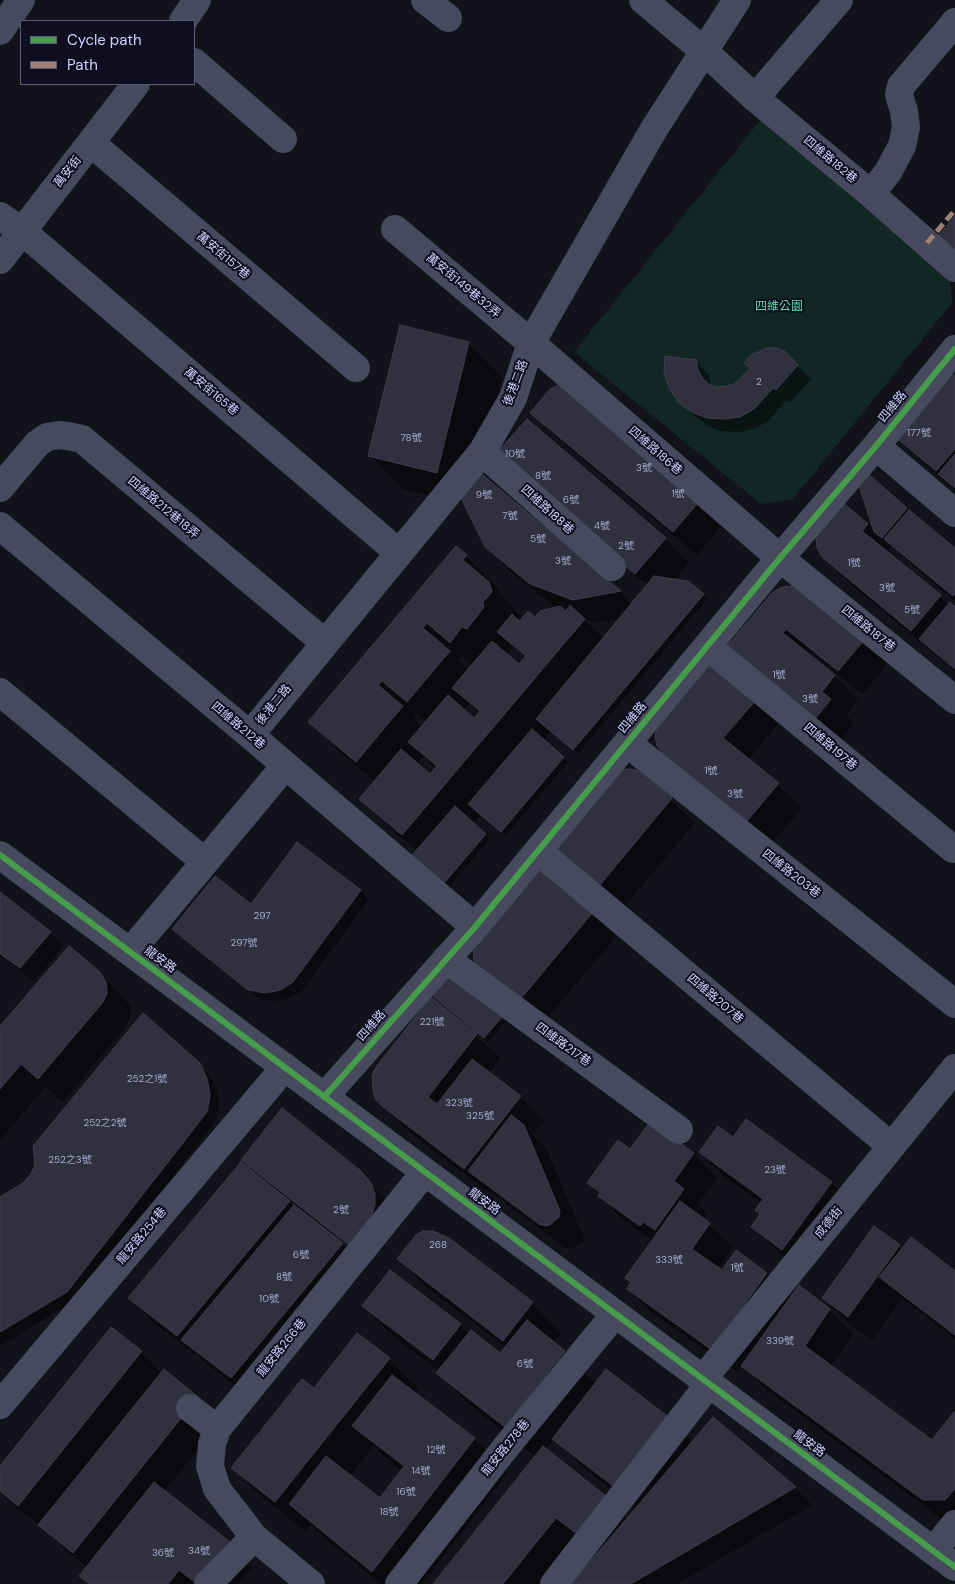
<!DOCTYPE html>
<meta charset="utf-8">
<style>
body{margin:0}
#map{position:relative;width:955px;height:1584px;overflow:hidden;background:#12121b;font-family:"DM Sans",sans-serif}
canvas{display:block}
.legend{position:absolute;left:20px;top:20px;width:175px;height:65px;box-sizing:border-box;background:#0e0e1f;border:1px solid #5c5c77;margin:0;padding:6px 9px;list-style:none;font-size:15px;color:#d0d1fc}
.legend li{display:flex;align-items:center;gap:10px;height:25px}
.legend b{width:25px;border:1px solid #5c5c77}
</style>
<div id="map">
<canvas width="955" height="1584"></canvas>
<ul class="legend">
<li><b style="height:6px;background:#469c4c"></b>Cycle path</li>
<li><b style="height:6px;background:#9e8076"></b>Path</li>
</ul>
</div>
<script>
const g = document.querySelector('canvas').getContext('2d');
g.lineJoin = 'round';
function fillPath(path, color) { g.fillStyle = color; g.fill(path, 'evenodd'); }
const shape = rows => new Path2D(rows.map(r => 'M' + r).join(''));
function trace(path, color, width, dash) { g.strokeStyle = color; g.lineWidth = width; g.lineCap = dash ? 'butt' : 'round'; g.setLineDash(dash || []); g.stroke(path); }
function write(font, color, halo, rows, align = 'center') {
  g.font = font + ' "DM Sans","Noto Sans TC",sans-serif'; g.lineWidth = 4; g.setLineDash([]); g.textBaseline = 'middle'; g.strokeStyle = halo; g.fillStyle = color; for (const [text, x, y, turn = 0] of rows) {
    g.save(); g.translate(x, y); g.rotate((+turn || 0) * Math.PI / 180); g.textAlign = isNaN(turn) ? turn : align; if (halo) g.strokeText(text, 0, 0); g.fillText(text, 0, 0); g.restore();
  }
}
const green = shape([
 [762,118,950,275,952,303,792,500,761,504,574,352]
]);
const shadow = shape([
 [468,343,502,377,478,473,620,592,632,605,648,586,521,478,665,539,689,562,674,580,703,595,707,599,578,754,551,731,543,741,568,762,506,835,481,814,473,824,490,839,444,892,418,851,394,832,361,799,375,782,343,755,310,722,456,547,500,590,498,592,523,618,535,619,556,608,510,571,486,547,465,504,403,489,369,455],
 [583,618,598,623,620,619,604,639],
 [513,646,526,658,520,666,506,654],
 [461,656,473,666,468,671,458,660],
 [533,679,534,681,491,731,489,730],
 [469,703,479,713,474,719,463,710],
 [416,713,426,722,422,727,413,717],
 [423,756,436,769,431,776,417,764],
 [785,354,811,379,790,402,787,400,767,422,753,429,739,432,721,431,712,428,693,415,679,401,696,362,709,375,711,385,716,388,732,386],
 [955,377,955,490,919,459,895,435],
 [551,390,726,521,697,555,555,436,531,413],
 [906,509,955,550,955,601,910,563,892,545,887,553,949,605,955,608,955,671,847,581,823,557,867,525,876,533],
 [773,593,864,640,887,664,863,694,810,652,808,655,835,676,858,700,846,715,854,723,840,741,752,671],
 [755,701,778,724,748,760,778,784,802,808,771,844,688,777,664,752],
 [644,775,695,823,624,907,581,871,557,847],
 [360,891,369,899,302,991,290,998,275,1001,258,998,183,937,251,906],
 [0,893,50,933,64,946,34,981,0,956],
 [592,913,616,937,543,1023,479,968],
 [99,972,123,997,130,1006,130,1017,126,1026,63,1102,45,1087,0,1140,0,1029],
 [438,1000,501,1018,505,1022,488,1042],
 [476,1035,500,1058,489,1073,520,1097,544,1121,533,1135,547,1150,583,1236,583,1241,574,1248,570,1249,564,1247,489,1190,488,1192,407,1130,383,1105],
 [199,1064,208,1073,216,1088,219,1105,216,1121,76,1300,0,1346,0,1198,24,1184],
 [747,1121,832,1183,855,1207,807,1273,776,1250,752,1226,761,1214,761,1203,724,1176,700,1152,734,1139],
 [650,1124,694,1154,717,1178,698,1204,707,1213,703,1219,733,1247,718,1269,722,1272,766,1273,791,1298,829,1310,853,1334,830,1367,932,1442,955,1414,955,1523,947,1523,767,1390,742,1365,737,1372,652,1313,628,1289,632,1283,627,1278,653,1241,623,1220,589,1183,631,1151],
 [243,1160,360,1172,384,1198,388,1208,363,1257,279,1191,278,1193,342,1244,366,1268,255,1401,153,1322,130,1298,258,1175],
 [875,1228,903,1249,955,1272,955,1339,902,1298,872,1340,847,1322,823,1298],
 [398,1259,532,1303,561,1333,554,1343,564,1352,596,1384,670,1420,693,1443,713,1419,795,1488,812,1505,677,1584,572,1584,597,1555,586,1546,556,1584,434,1584,536,1457,471,1406,438,1373,439,1371,393,1336,363,1306,460,1324,469,1334,500,1355,506,1348,428,1288],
 [555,1439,584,1468,636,1509,628,1519,606,1498,546,1450],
 [112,1329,141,1352,162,1373,221,1421,164,1492,229,1543,253,1567,239,1584,89,1584,81,1576,87,1568,64,1549,43,1528,13,1505,0,1492,0,1468],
 [358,1335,389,1359,419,1389,415,1394,474,1439,490,1454,510,1456,514,1460,506,1470,508,1472,422,1584,381,1584,324,1538,311,1524,305,1531,262,1497,232,1468,314,1390],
 [374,1446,387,1459,402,1471,380,1499,350,1476]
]);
const building = shape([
 [955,216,955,249,939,235,955,216],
 [400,325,469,342,437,473,368,456,400,325],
 [767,348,777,348,786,352,798,365,776,390,773,388,754,409,740,417,725,419,707,418,691,412,678,402,669,388,664,373,665,356,696,360,698,370,703,379,709,384,716,387,726,386,732,385,738,381,750,368,744,363,751,355,767,348],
 [955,375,955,449,936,471,893,435,950,376,955,375],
 [559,385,703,497,673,532,530,413,550,389,559,385],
 [527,419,666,538,635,574,495,455,527,419],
 [955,454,955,488,938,474,955,454],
 [478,471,621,591,573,600,530,584,485,547,459,494,478,471],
 [866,472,907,508,882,538,874,532,858,482,866,472],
 [841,501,868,524,862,531,941,595,911,631,822,557,817,548,816,538,819,528,841,501],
 [909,510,955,548,955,594,953,596,884,539,909,510],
 [456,546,467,555,463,560,489,582,492,592,483,602,484,607,467,629,462,627,450,643,427,623,423,628,450,651,407,702,382,681,378,685,403,706,356,762,308,722,456,546],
 [654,576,688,581,704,594,573,750,536,719,654,576],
 [792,586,803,589,865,639,838,671,786,629,783,633,835,675,822,692,831,699,815,719,726,647,773,592,782,587,792,586],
 [950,602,955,607,955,669,919,639,950,602],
 [570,605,585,619,402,835,359,799,401,749,430,774,437,766,408,742,448,695,474,718,480,711,452,688,492,641,519,664,526,656,497,632,512,614,519,621,528,611,535,617,540,611,560,606,566,611,570,605],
 [712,663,756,700,723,738,779,783,747,821,663,753,657,746,655,736,657,726,712,663],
 [532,729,564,757,501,832,468,804,532,729],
 [626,769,636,770,644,774,672,798,600,885,556,847,618,773,626,769],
 [455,806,486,834,439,889,406,862,455,806],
 [297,842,361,890,293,982,281,990,265,993,248,990,172,929,215,876,251,904,297,842],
 [537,866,593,912,519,1001,478,969,474,960,473,949,537,866],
 [0,892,51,932,20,968,0,954,0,892],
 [69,946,100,972,106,982,107,993,103,1002,38,1079,21,1064,0,1089,0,1026,69,946],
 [451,974,502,1017,484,1038,433,996,451,974],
 [431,997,477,1034,428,1097,437,1104,472,1059,521,1096,464,1169,382,1106,376,1100,373,1091,372,1075,376,1067,431,997],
 [143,1013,200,1063,207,1078,210,1095,207,1112,67,1292,0,1332,0,1197,23,1183,30,1175,35,1166,33,1146,143,1013],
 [282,1108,361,1171,371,1183,375,1194,375,1205,371,1217,349,1245,241,1160,282,1108],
 [511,1115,524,1125,560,1211,559,1217,550,1225,545,1226,539,1224,468,1171,511,1115],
 [746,1119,832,1182,782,1250,751,1227,760,1214,755,1210,763,1199,699,1152,718,1126,733,1137,746,1119],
 [650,1122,694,1153,674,1181,684,1189,655,1230,643,1222,640,1226,598,1196,600,1192,587,1183,618,1140,630,1149,650,1122],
 [241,1162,290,1201,177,1336,128,1298,241,1162],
 [680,1201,710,1223,692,1249,722,1270,736,1250,767,1273,712,1350,627,1289,631,1282,625,1278,680,1201],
 [294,1205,343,1243,231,1378,181,1340,294,1205],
 [874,1226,900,1245,848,1317,822,1298,874,1226],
 [423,1231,433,1231,449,1238,533,1302,503,1341,397,1259,416,1235,423,1231],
 [911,1237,955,1271,955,1335,879,1277,911,1237],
 [390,1270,461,1324,433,1360,362,1306,390,1270],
 [799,1285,830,1309,805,1346,932,1440,954,1412,955,1412,955,1489,945,1500,923,1500,741,1366,799,1285],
 [527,1320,565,1351,505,1427,436,1373,471,1330,500,1353,527,1320],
 [111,1327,142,1351,18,1506,0,1491,0,1466,111,1327],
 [357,1333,390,1358,275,1502,231,1468,302,1379,314,1388,357,1333],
 [164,1369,198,1397,73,1553,38,1525,164,1369],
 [606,1369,671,1419,617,1489,552,1439,606,1369],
 [392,1375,475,1438,372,1572,289,1504,326,1456,380,1498,404,1466,352,1426,392,1375],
 [713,1417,796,1487,631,1584,571,1584,713,1417],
 [543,1446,607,1497,577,1534,556,1518,503,1584,433,1584,543,1446],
 [154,1482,230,1542,197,1584,179,1570,168,1584,89,1584,79,1576,154,1482]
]);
const minor = shape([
 [425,0,448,18],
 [643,0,705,52,755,98,871,194,955,268],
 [183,21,197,0],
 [0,31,21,0],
 [194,62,283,139],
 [755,98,839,0],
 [91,143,356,368],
 [871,194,888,172,902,146,906,127,904,111,899,95,901,86,955,22],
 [0,216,22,231,399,553],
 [395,229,531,343,780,558,955,700],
 [0,260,136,84],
 [876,446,955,513],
 [482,452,612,567],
 [0,488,37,444,47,437,59,435,68,436,82,439,325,643],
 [0,526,250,735,475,927],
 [707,646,953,849],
 [0,692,205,862],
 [250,735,482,452,513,398,531,343,654,129,737,0],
 [627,743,955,1004],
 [538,851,891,1146],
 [0,855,955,1567],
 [130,952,285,766],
 [446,959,679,1130],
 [324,1097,475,927,780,558,876,446,955,349],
 [703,1379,955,1068],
 [0,1405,285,1067],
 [190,1408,217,1429],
 [254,1537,217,1489,210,1466,212,1444,217,1429,425,1172],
 [933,1551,955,1524],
 [208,1584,254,1537,311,1584],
 [399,1584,506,1447,615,1314],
 [554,1584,709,1384]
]);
const quiet = shape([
 [927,243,955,210]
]);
const cycleway = shape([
 [0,855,955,1567],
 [324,1097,475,927,780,558,876,446,955,349]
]);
const numberNames = [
 ["2",759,382],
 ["177號",919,433],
 ["78號",411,438],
 ["10號",515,454],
 ["3號",644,468],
 ["8號",543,476],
 ["1號",678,494],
 ["9號",484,495],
 ["6號",571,500],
 ["7號",510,516],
 ["4號",602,526],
 ["5號",538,539],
 ["2號",626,546],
 ["3號",563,561],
 ["1號",854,563],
 ["3號",887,588],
 ["5號",912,610],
 ["1號",779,675],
 ["3號",810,699],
 ["1號",711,771],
 ["3號",735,794],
 ["297",262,916],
 ["297號",244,943],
 ["221號",432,1022],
 ["252之1號",147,1079],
 ["323號",459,1103],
 ["325號",480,1116],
 ["252之2號",105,1123],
 ["252之3號",70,1160],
 ["23號",775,1170],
 ["2號",341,1210],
 ["268",438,1245],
 ["6號",301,1255],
 ["333號",669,1260],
 ["1號",737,1268],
 ["8號",284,1277],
 ["10號",269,1299],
 ["339號",780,1341],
 ["6號",525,1364],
 ["12號",436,1450],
 ["14號",421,1471],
 ["16號",406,1492],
 ["18號",389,1512],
 ["34號",199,1551],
 ["36號",163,1553]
];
const streetNames = [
 ["四維路182巷",830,160,40],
 ["萬安街",68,172,-52],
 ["萬安街157巷",223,256,40],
 ["萬安街149巷32弄",463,286,40],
 ["後港二路",516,383,-69],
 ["萬安街165巷",211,392,40],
 ["四維路",893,407,-51],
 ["四維路186巷",655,451,41],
 ["四維路212巷18弄",163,508,40],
 ["四維路188巷",547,510,42],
 ["四維路187巷",868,629,39],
 ["後港二路",274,705,-51],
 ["四維路",633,718,-51],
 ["四維路212巷",238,726,40],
 ["四維路197巷",830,747,40],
 ["四維路203巷",791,874,38],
 ["龍安路",160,960,36],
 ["四維路207巷",715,999,40],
 ["四維路",372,1026,-49],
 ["四維路217巷",563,1045,36],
 ["龍安路",484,1202,37],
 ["成德街",829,1223,-51],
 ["龍安路254巷",142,1236,-50],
 ["龍安路266巷",282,1348,-51],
 ["龍安路",809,1444,37],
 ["龍安路278巷",506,1448,-51]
];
const parkNames = [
 ["四維公園",779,307]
];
fillPath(green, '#122623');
fillPath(shadow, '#0007');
fillPath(building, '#30303e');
trace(building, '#3d3c4e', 1);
trace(minor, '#47495c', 28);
trace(quiet, '#9e8076', 5, [10, 5]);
trace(cycleway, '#469c4c', 6);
write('10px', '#a8a9cc', null, numberNames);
write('12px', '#d0d1fc', '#0e0e1f', streetNames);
write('12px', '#61d6a7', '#0e0e1f', parkNames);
</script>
